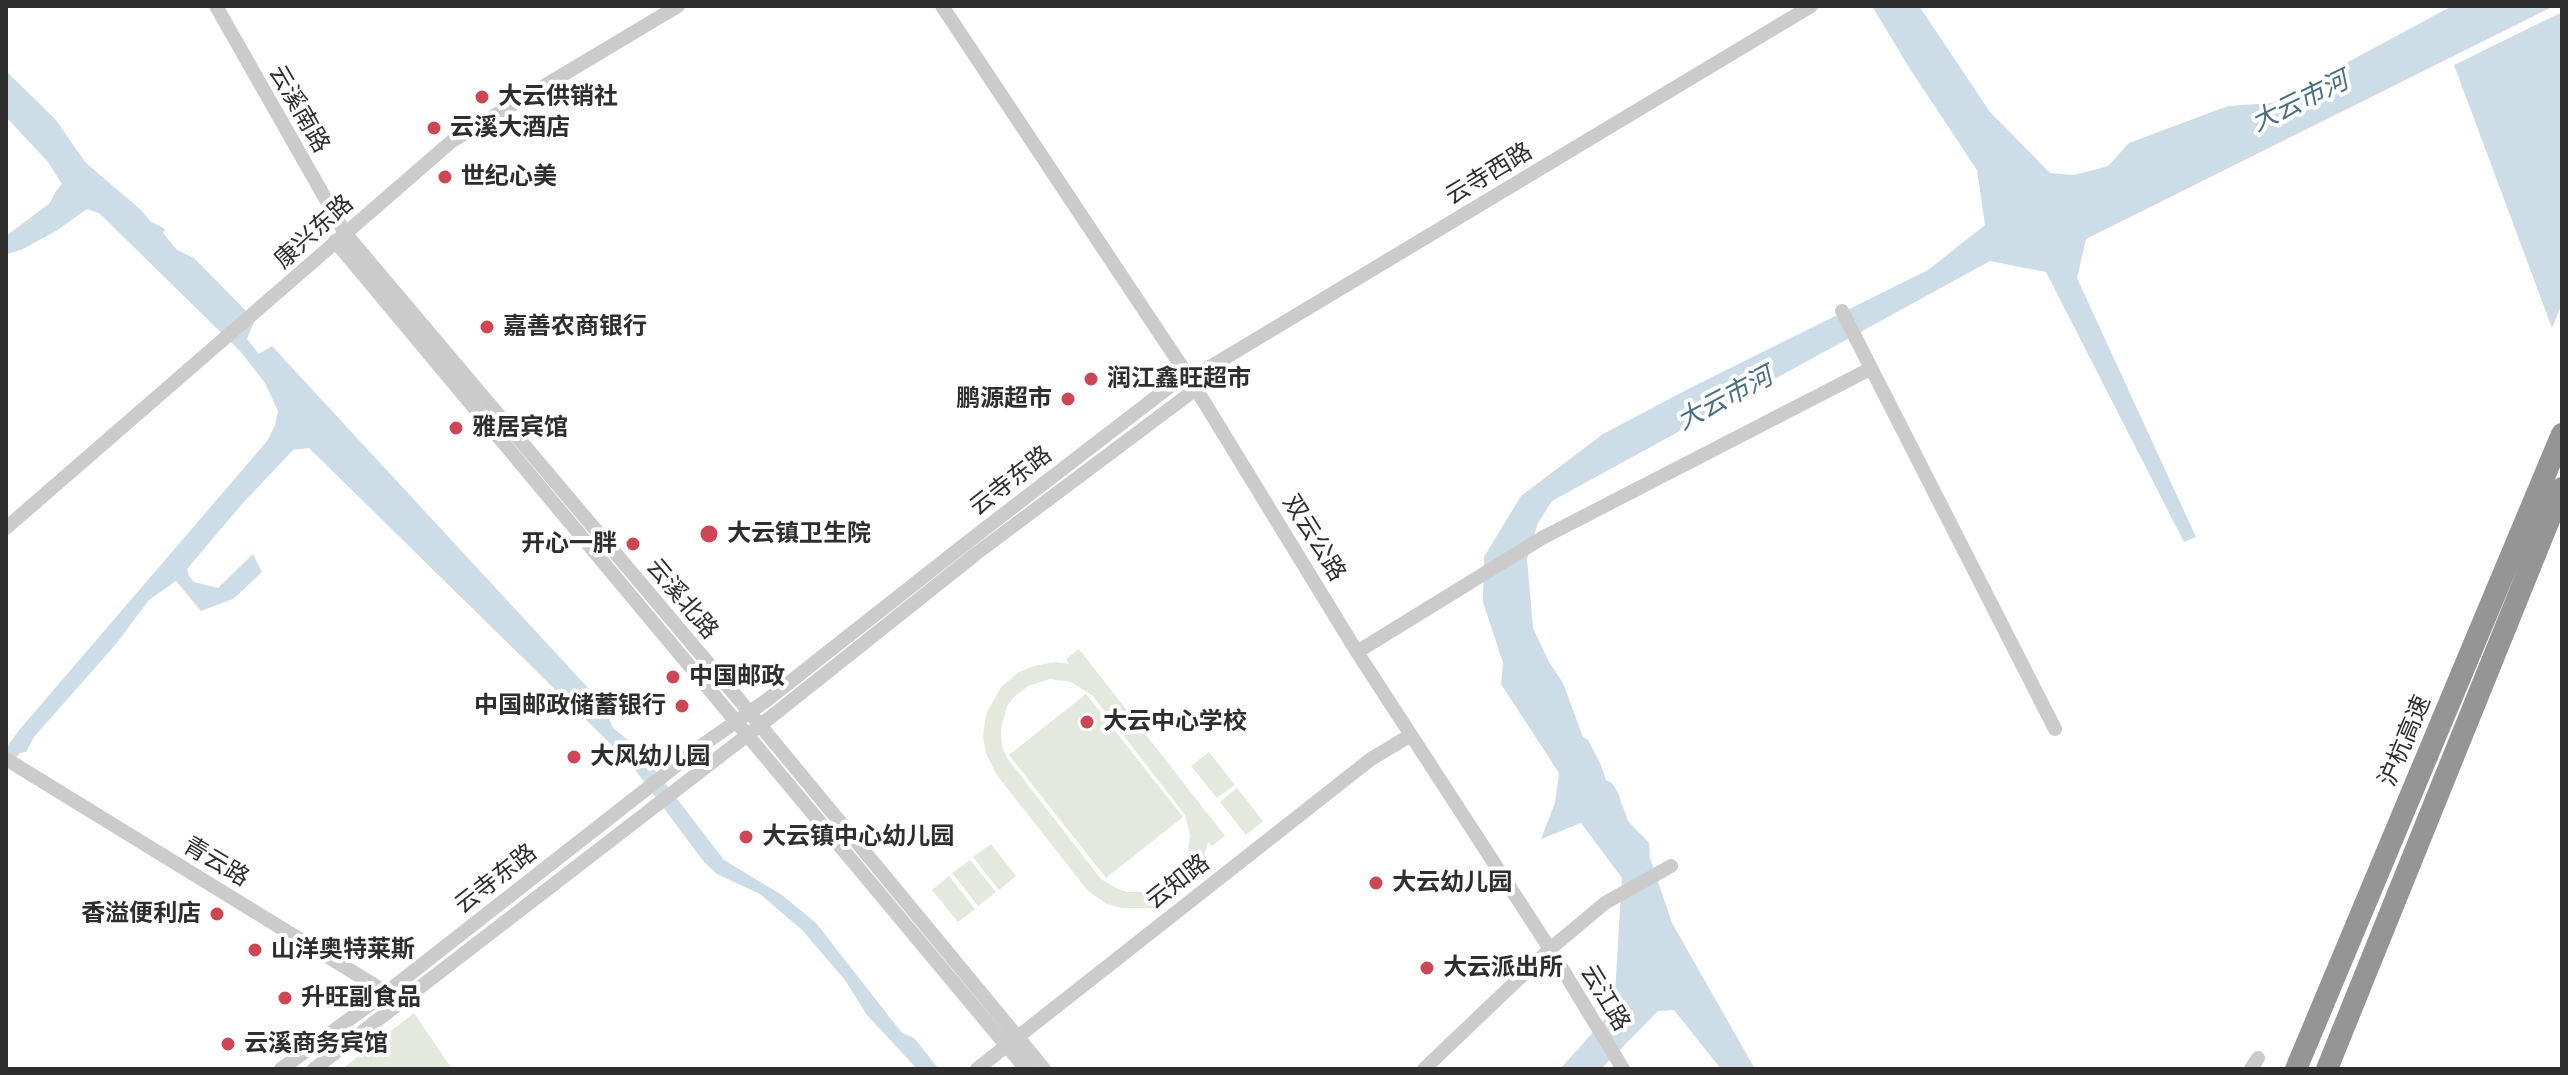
<!DOCTYPE html>
<meta charset="utf-8">
<style>
body{margin:0}
#map{position:relative;width:2568px;height:1075px;overflow:hidden;background:#fff;font-family:Raleway,sans-serif}
canvas{display:block}
.frame{position:absolute;inset:0;border:8px solid #2e2e2e;pointer-events:none}
</style>
<div id="map">
<canvas width="2568" height="1075"></canvas>
<div class="frame"></div>
</div>
<script>
const g = document.querySelector('canvas').getContext('2d');
g.lineJoin = 'round';
function fillPath(path, color) { g.fillStyle = color; g.fill(path, 'evenodd'); }
const shape = rows => new Path2D(rows.map(r => 'M' + r).join(''));
function trace(path, color, width, dash) { g.strokeStyle = color; g.lineWidth = width; g.lineCap = dash ? 'butt' : 'round'; g.setLineDash(dash || []); g.stroke(path); }
function write(font, color, halo, rows, align = 'center') {
  g.font = font + ' Raleway,"Noto Sans SC",sans-serif'; g.lineWidth = 8; g.setLineDash([]); g.textBaseline = 'middle'; g.strokeStyle = halo; g.fillStyle = color; for (const [text, x, y, turn = 0] of rows) {
    g.save(); g.translate(x, y); g.rotate((+turn || 0) * Math.PI / 180); g.textAlign = isNaN(turn) ? turn : align; if (halo) g.strokeText(text, 0, 0); g.fillText(text, 0, 0); g.restore();
  }
}
const green = shape([
 [1079,649,1225,836,1212,846,1208,842,1201,868,1185,890,1174,899,1154,908,1122,908,1107,904,1088,891,996,774,986,753,983,737,986,714,1001,687,1019,672,1034,666,1055,662,1069,664,1066,659],
 [1050,679,1071,682,1093,696,1185,815,1190,835,1188,855,1178,874,1162,887,1145,892,1127,892,1116,888,1101,879,1007,758,1002,747,1001,729,1007,706,1014,697,1028,686],
 [1086,694,1183,817,1106,878,1009,755],
 [1209,752,1235,785,1217,798,1191,766],
 [1237,788,1263,821,1246,835,1220,802],
 [991,844,1016,876,999,890,973,857],
 [970,860,996,892,978,906,952,873],
 [949,876,975,909,958,922,932,890],
 [414,1013,452,1069,342,1069]
]);
const water = shape([
 [1872,6,1919,6,1990,112,2050,173,2074,175,2108,166,2129,143,2228,106,2272,103,2452,6,2554,6,2086,239,2077,278,2196,537,2184,542,2046,272,1990,261,1552,501,1538,523,1527,559,1533,628,1549,662,1563,683,1583,737,1588,740,1601,765,1606,780,1612,783,1618,793,1628,821,1649,843,1650,858,1672,923,1755,1069,1721,1069,1674,1010,1658,1011,1601,1069,1560,1069,1614,1009,1622,878,1581,823,1541,839,1555,803,1559,773,1501,684,1503,663,1483,602,1484,557,1521,496,1603,434,1690,388,1928,270,1985,225,1977,170,1910,69],
 [2562,12,2562,304,2552,328,2454,65],
 [6,71,56,120,85,162,141,210,150,221,165,229,163,233,177,250,194,258,255,320,247,339,259,354,272,346,602,703,613,728,638,748,724,860,782,895,816,923,902,1033,914,1038,939,1069,917,1069,867,1015,845,980,802,930,760,894,717,874,704,862,630,763,309,448,293,450,242,504,187,569,189,576,194,582,218,588,253,554,262,572,233,599,201,611,176,581,149,600,116,644,34,737,26,752,20,753,6,770,6,748,20,729,268,440,275,425,278,411,265,383,240,351,99,213,87,209,56,231,21,250,6,254,6,236,50,203,56,191,62,184,48,162,6,117]
]);
const minor = shape([
 [216,6,345,233,736,696,1044,1069],
 [942,6,1190,379,1357,652,1550,949,1623,1069],
 [335,241,1026,1069],
 [1842,311,2055,729],
 [1190,379,1811,6],
 [6,528,452,141,678,6],
 [1357,652,1542,538,1870,369],
 [6,759,392,996],
 [281,1069,387,992,704,744,767,700,969,541,1186,374],
 [314,1069,776,713,977,553,1196,389],
 [977,1069,1371,759,1411,735],
 [1424,1069,1550,949,1605,903,1671,866],
 [2251,1069,2258,1058]
]);
const highway = shape([
 [2296,1069,2562,434],
 [2327,1069,2562,488]
]);
const markers = [
 [482,97,8,"#ce4653"],
 [434,128,8,"#ce4653"],
 [445,177,8,"#ce4653"],
 [487,327,8,"#ce4653"],
 [1091,379,8,"#ce4653"],
 [1068,399,8,"#ce4653"],
 [456,428,8,"#ce4653"],
 [709,534,10,"#ce4653"],
 [633,544,8,"#ce4653"],
 [673,677,8,"#ce4653"],
 [682,706,8,"#ce4653"],
 [1087,722,8,"#ce4653"],
 [574,757,8,"#ce4653"],
 [746,837,8,"#ce4653"],
 [1376,883,8,"#ce4653"],
 [217,914,8,"#ce4653"],
 [255,950,8,"#ce4653"],
 [1427,968,8,"#ce4653"],
 [285,998,8,"#ce4653"],
 [228,1044,8,"#ce4653"]
];
const poiNames = [
 ["大云供销社",498,97],
 ["云溪大酒店",450,128],
 ["世纪心美",461,177],
 ["嘉善农商银行",503,327],
 ["润江鑫旺超市",1107,379],
 ["鹏源超市",1052,399,"right"],
 ["雅居宾馆",472,428],
 ["大云镇卫生院",727,534],
 ["开心一胖",617,544,"right"],
 ["中国邮政",689,677],
 ["中国邮政储蓄银行",666,706,"right"],
 ["大云中心学校",1103,722],
 ["大风幼儿园",590,757],
 ["大云镇中心幼儿园",762,837],
 ["大云幼儿园",1392,883],
 ["香溢便利店",201,914,"right"],
 ["山洋奥特莱斯",271,950],
 ["大云派出所",1443,968],
 ["升旺副食品",301,998],
 ["云溪商务宾馆",244,1044]
];
const streetNames = [
 ["云溪南路",299,109,60],
 ["云寺西路",1489,174,-31],
 ["康兴东路",314,232,-42],
 ["云寺东路",1011,481,-38],
 ["双云公路",1314,538,58],
 ["云溪北路",682,599,50],
 ["沪杭高速",2405,741,-67],
 ["青云路",216,862,31],
 ["云寺东路",496,879,-38],
 ["云知路",1178,882,-38],
 ["云江路",1605,998,59]
];
const waterNames = [
 ["大云市河",2300,102,-26],
 ["大云市河",1725,399,-28]
];
fillPath(green, '#e4e9dd');
fillPath(water, '#ccdde7');
trace(minor, '#cbcbcb', 14);
trace(highway, '#959595', 22);
for (const [x, y, r, color] of markers) { const dot = new Path2D(); dot.arc(x, y, r, 0, 2 * Math.PI); g.fillStyle = color; g.fill(dot); trace(dot, '#fff', 3); }
write('bold 24px', '#2e2e2e', '#fff', poiNames, 'left');
write('24px', '#2e2e2e', '#fff', streetNames);
write('italic 26px', '#466e85', '#fff', waterNames);
</script>
